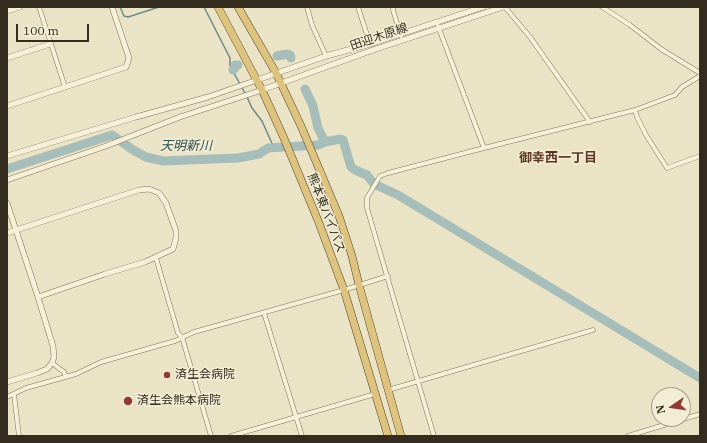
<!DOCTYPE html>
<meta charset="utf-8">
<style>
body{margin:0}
#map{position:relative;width:707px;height:443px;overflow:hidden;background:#eae3c5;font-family:"IBM Plex Serif",serif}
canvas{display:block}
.frame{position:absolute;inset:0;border:8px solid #342c1f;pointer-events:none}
.north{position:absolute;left:651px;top:387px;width:40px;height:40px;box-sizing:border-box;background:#f2edd4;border:1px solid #a6a08c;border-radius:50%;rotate:257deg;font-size:11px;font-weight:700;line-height:16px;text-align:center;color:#342c1f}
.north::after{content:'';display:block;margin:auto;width:14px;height:18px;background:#8c3c32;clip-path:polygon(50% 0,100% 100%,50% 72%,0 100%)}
.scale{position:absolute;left:16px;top:24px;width:73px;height:18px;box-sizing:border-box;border:2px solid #342c1f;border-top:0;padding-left:5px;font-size:12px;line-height:14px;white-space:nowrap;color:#342c1f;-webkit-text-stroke:3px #f2edd4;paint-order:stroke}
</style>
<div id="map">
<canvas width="707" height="443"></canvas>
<div class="frame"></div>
<div class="north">N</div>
<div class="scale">100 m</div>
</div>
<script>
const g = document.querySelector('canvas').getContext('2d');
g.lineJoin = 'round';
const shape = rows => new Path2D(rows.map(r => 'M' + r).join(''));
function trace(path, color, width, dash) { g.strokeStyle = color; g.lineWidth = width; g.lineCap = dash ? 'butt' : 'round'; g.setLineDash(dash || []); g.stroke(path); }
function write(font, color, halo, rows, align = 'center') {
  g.font = font + ' "IBM Plex Serif","Noto Sans JP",serif'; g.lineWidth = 3; g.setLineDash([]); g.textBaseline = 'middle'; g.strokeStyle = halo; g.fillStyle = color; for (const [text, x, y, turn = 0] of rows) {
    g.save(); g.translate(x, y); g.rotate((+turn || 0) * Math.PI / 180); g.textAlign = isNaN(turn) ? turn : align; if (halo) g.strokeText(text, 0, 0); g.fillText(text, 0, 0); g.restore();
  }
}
const stream = shape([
 [120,7,124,16,128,17,159,7],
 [204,7,230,58,230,66,245,93],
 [247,97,252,108,262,121,274,148]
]);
const river = shape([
 [277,56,287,54,290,55,291,58],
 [233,70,235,68,235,65,238,65],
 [305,89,313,106,318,128,325,142,340,139,343,140,351,167,355,170,367,175,374,184,398,195,700,378],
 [7,169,112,135,133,150,146,157,163,161,238,158,259,154,268,148,318,145,325,142]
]);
const minor = shape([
 [39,7,65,87],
 [307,7,312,25,326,56],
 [358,7,370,44],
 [393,7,393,10,401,36],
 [505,7,530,37,590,122],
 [602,7,630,25,661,49,700,73],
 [438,26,484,148],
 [635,110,637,117,646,135,667,168,700,156],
 [156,258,178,333,182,337,211,436],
 [264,313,302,436],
 [52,363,64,372,66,377],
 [388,390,593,330],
 [14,394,19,436],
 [7,397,26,388,76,374,101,362,175,341,194,332,344,290,388,276],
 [231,436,375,394],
 [434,436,367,208,367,198,380,176,388,173,484,148,635,110,675,95,682,87,700,76],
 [628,436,700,414]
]);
const tertiary = shape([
 [7,11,20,7],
 [7,58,50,44],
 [7,106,126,67,129,58,112,7],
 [7,156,136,117,208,97,257,80],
 [7,180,106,146,180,117,262,90],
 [7,203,38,297,53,346,54,357,52,363,47,369,37,373,7,382],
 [7,233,139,190,149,189,159,193,166,203,176,231,176,238,173,249,145,262,105,274,38,297]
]);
const secondary = shape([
 [257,80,326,56,370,44,483,7],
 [262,90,373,50,503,7]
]);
const trunk = shape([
 [218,7,262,90,283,136,319,223,344,290,388,436],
 [238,7,276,73,301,126,339,216,352,256,359,285,401,436]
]);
const markers = [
 [167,375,4,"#8c3c32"],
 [128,401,5,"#8c3c32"]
];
const streetNames = [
 ["田迎木原線",379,37,-19],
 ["熊本東バイパス",326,213,69]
];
const poiNames = [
 ["済生会病院",175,375],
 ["済生会熊本病院",137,401]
];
const waterNames = [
 ["天明新川",186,146]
];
const neighbourhoodNames = [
 ["御幸西一丁目",558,158]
];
trace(stream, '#6e8b87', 1.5);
trace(river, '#a6bdb9', 9);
trace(minor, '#83755d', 5);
trace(tertiary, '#83755d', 6);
trace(secondary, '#655640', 6);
trace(trunk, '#514330', 8);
trace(minor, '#f5f0d7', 4);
trace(tertiary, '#f5f0d7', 5);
trace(secondary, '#f5f0d7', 5.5);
trace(trunk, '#ddc37e', 7);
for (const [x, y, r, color] of markers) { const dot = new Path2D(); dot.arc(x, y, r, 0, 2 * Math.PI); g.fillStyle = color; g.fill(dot); trace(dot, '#f2edd4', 1.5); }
write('12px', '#342c1f', '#f2edd4', streetNames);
write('12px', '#342c1f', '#f2edd4', poiNames, 'left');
write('italic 13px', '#305153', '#f2edd4', waterNames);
write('bold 13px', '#5d3523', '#f2edd4', neighbourhoodNames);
</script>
